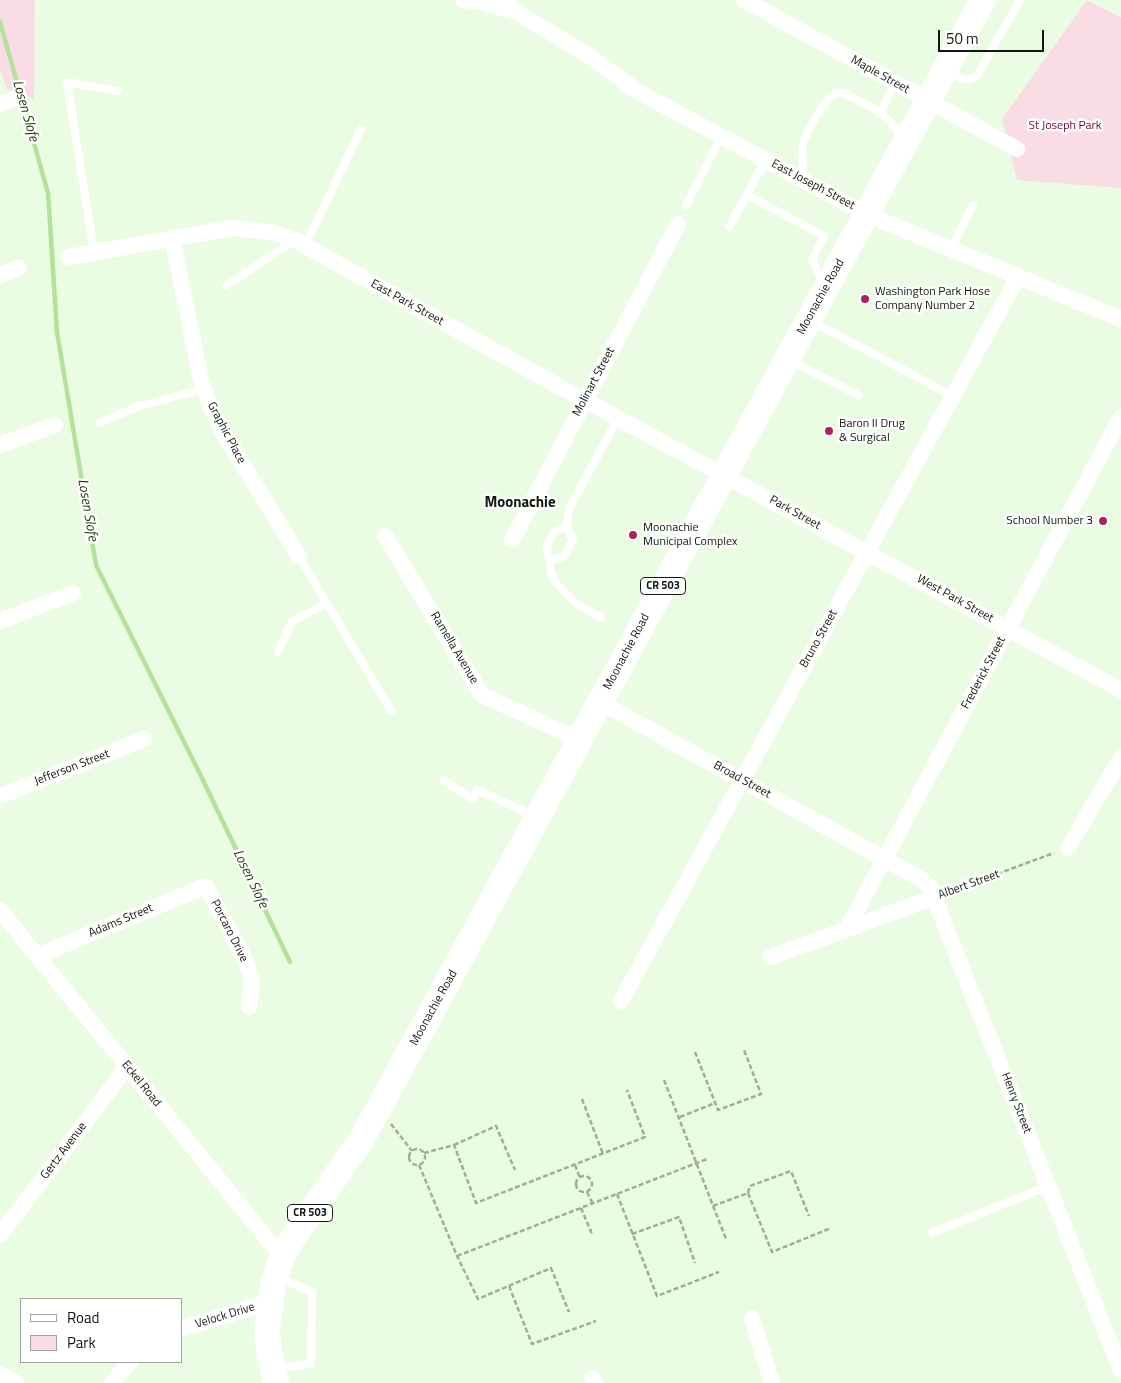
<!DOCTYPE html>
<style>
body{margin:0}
#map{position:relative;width:1121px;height:1383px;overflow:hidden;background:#eafce1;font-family:"Titillium Web",sans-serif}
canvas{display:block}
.legend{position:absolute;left:20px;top:1298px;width:162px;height:65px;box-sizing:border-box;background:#fff;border:1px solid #a0a39f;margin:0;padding:6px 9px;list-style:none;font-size:15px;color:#12180f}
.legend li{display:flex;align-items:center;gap:10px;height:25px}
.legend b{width:25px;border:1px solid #a0a39f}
.scale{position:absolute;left:938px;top:30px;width:106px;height:22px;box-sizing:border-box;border:2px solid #12180f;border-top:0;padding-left:6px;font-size:15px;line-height:18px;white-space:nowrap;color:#12180f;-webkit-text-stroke:4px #fff;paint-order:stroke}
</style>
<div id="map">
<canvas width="1121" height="1383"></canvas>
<ul class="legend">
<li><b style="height:6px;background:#fff"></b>Road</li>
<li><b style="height:14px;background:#f9dce4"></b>Park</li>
</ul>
<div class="scale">50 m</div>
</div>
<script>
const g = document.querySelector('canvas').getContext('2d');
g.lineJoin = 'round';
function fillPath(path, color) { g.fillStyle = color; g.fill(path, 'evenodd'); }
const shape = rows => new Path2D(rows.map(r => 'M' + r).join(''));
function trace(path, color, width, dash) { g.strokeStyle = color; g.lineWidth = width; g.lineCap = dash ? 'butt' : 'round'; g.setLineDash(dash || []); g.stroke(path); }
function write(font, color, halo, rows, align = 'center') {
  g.font = font + ' "Titillium Web",sans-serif'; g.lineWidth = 5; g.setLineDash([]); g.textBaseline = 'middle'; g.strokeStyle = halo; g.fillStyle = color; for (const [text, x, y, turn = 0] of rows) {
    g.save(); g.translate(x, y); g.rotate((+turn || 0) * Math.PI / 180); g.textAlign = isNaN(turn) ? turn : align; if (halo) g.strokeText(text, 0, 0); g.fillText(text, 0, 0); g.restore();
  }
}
const green = shape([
 [0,0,35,0,34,99,7,89,0,69],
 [1087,0,1121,18,1121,188,1017,180,1002,119]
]);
const stream = shape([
 [0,22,48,193,57,332,96,565,200,774,290,962]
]);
const path = shape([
 [948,892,1054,853],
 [695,1052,718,1110,761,1094,744,1050],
 [664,1080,726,1239],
 [582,1099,603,1154],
 [680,1117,715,1103],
 [391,1124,412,1151],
 [454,1145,496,1126,515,1170],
 '409 1157a8 8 0 1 1 16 0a8 8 0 1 1-16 0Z',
 [424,1153,454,1145,476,1203,645,1137,627,1090],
 [419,1165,457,1256,478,1299,551,1268,569,1312],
 [575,1165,580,1178],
 '576 1184a8 8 0 1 1 16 0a8 8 0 1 1-16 0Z',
 [587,1192,593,1204],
 [748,1193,750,1186,791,1171,809,1216],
 [617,1194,657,1296,719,1272],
 [713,1206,748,1193,772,1252,831,1228],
 [581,1208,592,1234],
 [632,1234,679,1217,695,1263],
 [457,1256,707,1159],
 [509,1286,532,1344,596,1321]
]);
const lane = shape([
 [947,73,966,80,976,77,1020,0],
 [881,114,894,82],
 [798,176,803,167,802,147,807,133,816,116,830,97,836,93,843,93,875,109,891,122,902,138],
 [747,195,824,236,812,260,823,282],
 [686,206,722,135],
 [729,227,766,160],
 [305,246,361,129],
 [951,249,973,205],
 [94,252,67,82,118,91],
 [226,286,295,240],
 [813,322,953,396],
 [791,361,858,395],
 [99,423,139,406,204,389],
 [566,527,554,532,546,549,550,561,563,557,573,540,566,527,570,507,618,418],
 [299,556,391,711],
 [550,561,551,573,557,584,577,604,601,618],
 [278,652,292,621,327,603],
 [444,781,473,799,478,790,534,816],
 [932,1233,1048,1186],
 [277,1368,311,1364,312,1292,279,1278]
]);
const street = shape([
 [463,0,482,2,512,11],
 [502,0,523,16,588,55,637,91,866,214,1121,319],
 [744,0,1017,149],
 [0,104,17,98],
 [172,237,201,380,211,407,222,431,299,556],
 [69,257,232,228,272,232,295,240,551,382,1121,690],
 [0,275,19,268],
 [0,445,55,425],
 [385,536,482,695,580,740],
 [512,540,678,224],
 [0,621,73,593],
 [600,702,921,879,930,887,1121,1370],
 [0,796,144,739],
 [1068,848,1121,758],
 [0,910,282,1257],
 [847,929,1121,417],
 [37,956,206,886,246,961,251,976,251,992,249,1007],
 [771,957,935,897],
 [621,1001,1018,277],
 [0,1235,127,1067],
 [752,1318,772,1383],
 [181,1329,269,1302],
 [0,1374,17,1383],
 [592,1378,595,1383],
 [112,1383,130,1362]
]);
const primary = shape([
 [276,1383,269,1353,267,1329,273,1283,282,1257,292,1239,361,1140,392,1084,983,0]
]);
const markers = [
 [865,299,5,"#ac205f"],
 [829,431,5,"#ac205f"],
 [1103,521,5,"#ac205f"],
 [633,535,5,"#ac205f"]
];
const shields = [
 [663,586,45],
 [310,1213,45]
];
const shieldNames = [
 ["CR 503",663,586],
 ["CR 503",310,1213]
];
const streetNames = [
 ["Maple Street",880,75,29],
 ["East Joseph Street",813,185,28],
 ["Moonachie Road",821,297,-61],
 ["East Park Street",407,303,29],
 ["Molinart Street",594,382,-62],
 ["Graphic Place",226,433,62],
 ["Park Street",795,513,29],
 ["West Park Street",955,599,29],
 ["Bruno Street",819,639,-61],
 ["Ramella Avenue",454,648,59],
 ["Moonachie Road",627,652,-62],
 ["Frederick Street",984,673,-62],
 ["Jefferson Street",72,768,-21],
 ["Broad Street",742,780,29],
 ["Albert Street",969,885,-20],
 ["Adams Street",121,921,-23],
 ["Porcaro Drive",229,931,63],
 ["Moonachie Road",434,1008,-61],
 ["Eckel Road",141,1084,51],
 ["Henry Street",1016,1103,69],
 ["Gertz Avenue",64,1151,-53],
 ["Velock Drive",225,1316,-17]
];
const parkNames = [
 ["St Joseph Park",1065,126]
];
const poiNames = [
 ["Washington Park Hose",875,292],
 ["Company Number 2",875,306],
 ["Baron II Drug",839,424],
 ["& Surgical",839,438],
 ["School Number 3",1093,521,"right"],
 ["Moonachie",643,528],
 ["Municipal Complex",643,542]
];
const waterNames = [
 ["Losen Slofe",25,111,74],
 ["Losen Slofe",87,510,80],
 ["Losen Slofe",250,879,64]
];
const quarterNames = [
 ["Moonachie",520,503]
];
fillPath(green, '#f9dce4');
trace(stream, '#b3e29b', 4.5);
trace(path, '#a0ae99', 2.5, [5, 2.5]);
trace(lane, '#fff', 8);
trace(street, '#fff', 16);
trace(primary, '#fff', 26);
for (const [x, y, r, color] of markers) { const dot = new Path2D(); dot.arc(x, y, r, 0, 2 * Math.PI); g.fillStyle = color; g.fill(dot); trace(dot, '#fff', 2); }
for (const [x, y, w] of shields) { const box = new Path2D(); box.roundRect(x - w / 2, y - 8.5, w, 17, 4); g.fillStyle = '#fff'; g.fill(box); trace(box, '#12180f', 1); }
write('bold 11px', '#12180f', null, shieldNames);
write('12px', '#12180f', '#fff', streetNames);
write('12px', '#6d0437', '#fff', parkNames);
write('12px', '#12180f', '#fff', poiNames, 'left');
write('italic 14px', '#1c3907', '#fff', waterNames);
write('bold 15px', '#12180f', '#fff', quarterNames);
</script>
